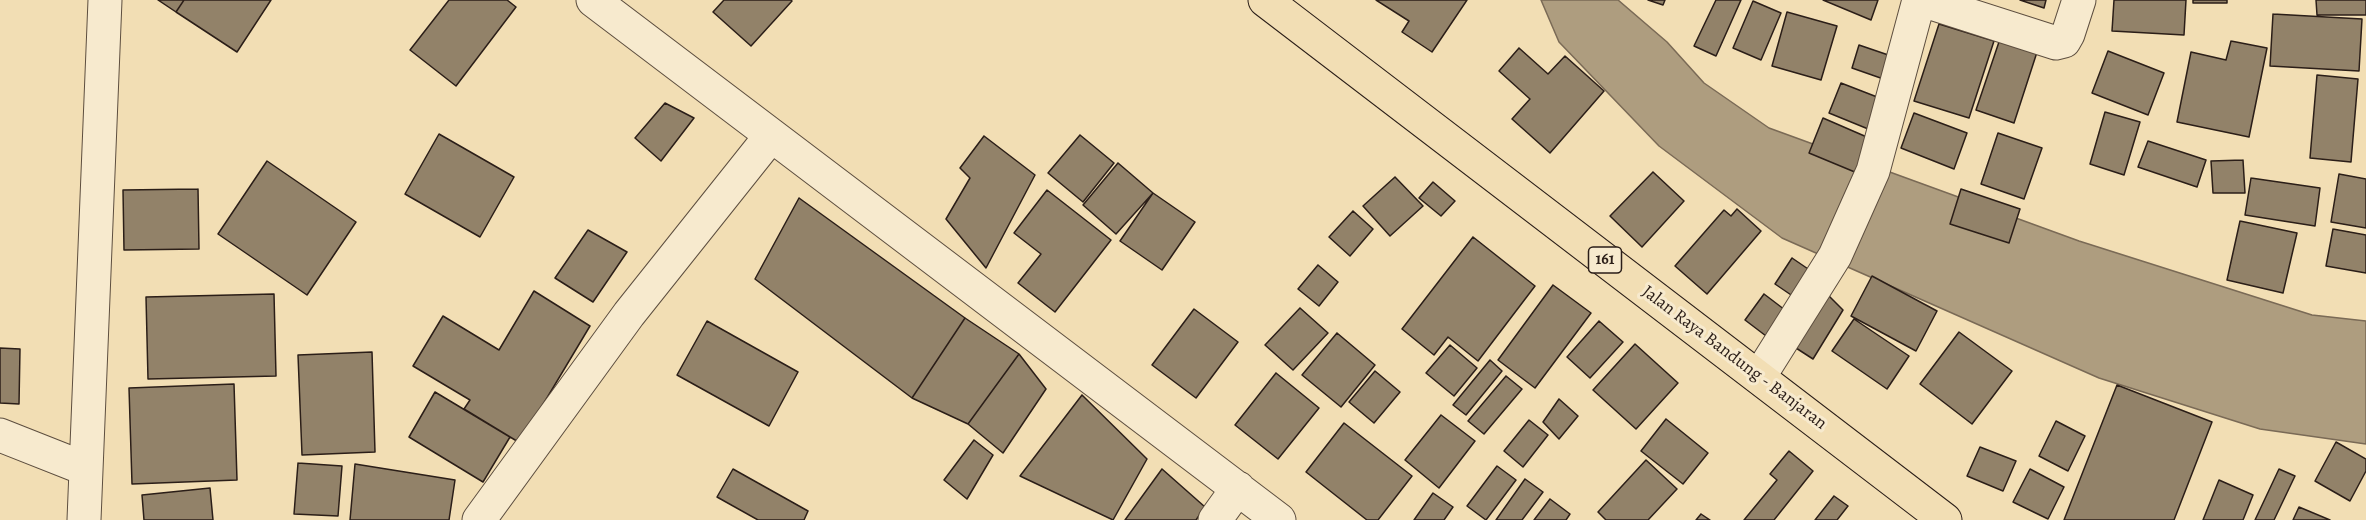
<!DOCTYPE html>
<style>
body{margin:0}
canvas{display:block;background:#f2deb4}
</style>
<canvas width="2366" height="520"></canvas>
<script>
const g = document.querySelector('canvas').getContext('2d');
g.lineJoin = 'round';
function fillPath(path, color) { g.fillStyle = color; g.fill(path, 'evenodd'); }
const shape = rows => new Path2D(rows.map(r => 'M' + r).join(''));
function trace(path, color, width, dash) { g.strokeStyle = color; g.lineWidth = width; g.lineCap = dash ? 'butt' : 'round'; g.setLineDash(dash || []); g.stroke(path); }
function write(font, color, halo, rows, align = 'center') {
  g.font = font + ' Alegreya,serif'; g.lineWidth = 6; g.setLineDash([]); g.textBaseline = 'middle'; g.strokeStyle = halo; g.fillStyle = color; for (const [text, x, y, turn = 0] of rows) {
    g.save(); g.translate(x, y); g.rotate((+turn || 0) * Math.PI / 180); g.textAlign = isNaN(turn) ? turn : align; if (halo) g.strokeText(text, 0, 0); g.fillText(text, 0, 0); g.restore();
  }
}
const water = shape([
 [1541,0,1618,0,1667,42,1704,83,1769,128,2079,241,2312,315,2366,321,2366,444,2260,429,2099,378,1782,238,1659,146,1559,42,1541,0]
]);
const building = shape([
 [158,0,184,0,176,12,158,0],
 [184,0,271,0,237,52,176,12,184,0],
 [449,0,507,0,516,7,456,86,410,50,449,0],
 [724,0,791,0,792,1,751,46,713,12,724,0],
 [1376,0,1467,0,1432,52,1402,32,1409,21,1376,0],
 [1648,0,1665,0,1663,5,1648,0],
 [1716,0,1741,0,1716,56,1694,46,1716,0],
 [1823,0,1878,0,1871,20,1823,0],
 [2020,0,2046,0,2044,8,2020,0],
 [2114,0,2186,0,2184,35,2112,31,2114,0],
 [2193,0,2227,0,2227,3,2193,3,2193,0],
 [2316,0,2366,0,2366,15,2317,15,2316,0],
 [1753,1,1781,13,1761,60,1733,48,1753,1],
 [1787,12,1837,26,1821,80,1772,66,1787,12],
 [2273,14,2362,19,2359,71,2270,66,2273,14],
 [1939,24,1994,41,1969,118,1914,101,1939,24],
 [2002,33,2039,46,2014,123,1976,110,2002,33],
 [2231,41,2267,48,2249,137,2177,122,2191,52,2226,60,2231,41],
 [1859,45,1900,59,1892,82,1852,68,1859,45],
 [1519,48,1548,74,1565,56,1604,91,1550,153,1512,119,1530,99,1499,71,1519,48],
 [2108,51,2164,73,2148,115,2092,93,2108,51],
 [2317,75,2358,79,2351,162,2310,158,2317,75],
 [1841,83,1890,102,1878,133,1829,113,1841,83],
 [665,103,694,118,661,161,635,138,665,103],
 [2105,112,2140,122,2124,175,2090,164,2105,112],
 [1914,113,1967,133,1954,169,1901,148,1914,113],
 [1823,118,1876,141,1862,175,1809,153,1823,118],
 [1998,133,2042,148,2024,199,1981,184,1998,133],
 [439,134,514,177,480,237,405,194,439,134],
 [1080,135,1114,163,1083,202,1048,173,1080,135],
 [984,136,1035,175,986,268,946,219,970,178,960,168,984,136],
 [2148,141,2206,160,2197,187,2138,167,2148,141],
 [2243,160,2245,193,2213,193,2211,161,2243,160],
 [267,161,356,222,307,295,218,234,267,161],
 [1118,163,1153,193,1116,234,1083,205,1118,163],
 [1653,172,1684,201,1642,247,1610,216,1653,172],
 [2339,174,2366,179,2366,228,2331,222,2339,174],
 [1395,177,1423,206,1390,236,1363,206,1395,177],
 [2251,178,2320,188,2315,226,2245,215,2251,178],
 [1433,182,1455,201,1441,216,1419,198,1433,182],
 [198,189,199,249,124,250,123,190,198,189],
 [1961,189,2020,209,2009,243,1950,224,1961,189],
 [1047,190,1111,240,1055,312,1018,283,1041,254,1014,233,1047,190],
 [1153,193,1195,222,1162,270,1120,241,1153,193],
 [799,198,965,318,912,398,755,279,799,198],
 [1737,209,1761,231,1707,294,1675,266,1724,210,1731,216,1737,209],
 [1353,211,1373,229,1350,256,1329,237,1353,211],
 [2240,221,2297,233,2283,293,2227,280,2240,221],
 [2333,229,2366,235,2366,273,2326,266,2333,229],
 [588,230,627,252,593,302,555,278,588,230],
 [1473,237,1535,286,1478,361,1448,337,1434,355,1402,329,1473,237],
 [1792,258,1814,273,1797,299,1775,284,1792,258],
 [1318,265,1338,282,1319,306,1298,289,1318,265],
 [1872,276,1937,311,1916,351,1851,316,1872,276],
 [1553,285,1591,313,1535,388,1498,360,1553,285],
 [534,291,590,326,520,443,464,409,470,400,413,366,443,316,499,350,534,291],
 [274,294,276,376,148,379,146,297,274,294],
 [1764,294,1789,313,1770,339,1745,320,1764,294],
 [1828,295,1843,310,1813,359,1796,348,1828,295],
 [1300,308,1328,333,1293,370,1265,345,1300,308],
 [1194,309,1238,342,1196,398,1152,365,1194,309],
 [965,318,1019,354,968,424,912,398,965,318],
 [1854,319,1909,356,1887,389,1832,351,1854,319],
 [707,321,798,372,769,426,677,375,707,321],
 [1599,321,1623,342,1590,378,1567,357,1599,321],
 [1959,332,2012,371,1972,424,1920,384,1959,332],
 [1337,333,1375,365,1341,407,1302,375,1337,333],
 [1635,344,1678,383,1636,429,1593,390,1635,344],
 [1450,345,1477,368,1454,396,1426,373,1450,345],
 [0,348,20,349,19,404,0,403,0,348],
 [372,352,375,452,302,455,298,355,372,352],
 [1019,354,1046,389,1003,453,968,424,1019,354],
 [1490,360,1502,371,1466,415,1453,405,1490,360],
 [1375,371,1400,392,1374,423,1349,402,1375,371],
 [1276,373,1319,408,1278,459,1235,425,1276,373],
 [1506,376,1522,389,1484,434,1468,421,1506,376],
 [234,384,237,480,132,484,129,388,234,384],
 [2117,385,2212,422,2174,520,2064,520,2117,385],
 [435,392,510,437,483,482,409,437,435,392],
 [1082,395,1147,459,1113,520,1020,476,1082,395],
 [1559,399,1578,416,1559,439,1543,422,1559,399],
 [1441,415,1475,441,1439,488,1405,460,1441,415],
 [1666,419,1708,453,1683,484,1641,451,1666,419],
 [1529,420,1548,435,1523,467,1504,451,1529,420],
 [2056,421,2085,436,2068,471,2039,456,2056,421],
 [1344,423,1412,476,1378,520,1367,520,1306,472,1344,423],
 [974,440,993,455,967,499,944,480,974,440],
 [2336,442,2366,459,2366,471,2350,501,2315,481,2336,442],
 [1980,447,2016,461,2003,491,1967,476,1980,447],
 [1789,451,1813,471,1774,520,1744,520,1777,480,1770,474,1789,451],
 [1646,460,1677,489,1648,520,1606,520,1598,512,1646,460],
 [298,463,342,466,338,516,294,514,298,463],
 [355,464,455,480,449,520,350,520,355,464],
 [1497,466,1516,480,1486,520,1467,506,1497,466],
 [733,469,808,511,804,520,758,520,717,497,733,469],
 [1162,469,1205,507,1196,520,1125,520,1162,469],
 [2030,469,2064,487,2048,519,2013,502,2030,469],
 [2279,469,2295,476,2274,520,2255,520,2279,469],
 [1525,479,1543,492,1522,520,1496,520,1525,479],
 [2219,480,2253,495,2243,520,2203,520,2219,480],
 [210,488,213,520,144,520,142,495,210,488],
 [1433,493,1453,507,1444,520,1414,520,1433,493],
 [1834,496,1848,506,1837,520,1815,520,1834,496],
 [1550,499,1570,514,1566,520,1534,520,1550,499],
 [2299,507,2330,520,2293,520,2299,507],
 [1701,514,1710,520,1696,520,1701,514]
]);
const street = shape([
 [593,0,1279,520],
 [1922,0,2056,43,2064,41,2068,34,2079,0],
 [1759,377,1835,256,1873,171,1919,0],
 [0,435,86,469],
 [84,520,105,0],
 [479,520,629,314,770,137],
 [1215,520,1238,488]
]);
const primary = shape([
 [1265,0,1945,520]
]);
const shields = [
 [1605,260,33]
];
const shieldNames = [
 ["161",1605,260]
];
const streetNames = [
 ["Jalan Raya Bandung - Banjaran",1734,358,37]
];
fillPath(water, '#ae9d7f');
trace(water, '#7a6a56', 1.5);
fillPath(building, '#928269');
trace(building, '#2b1e18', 1.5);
trace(street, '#5d4e3f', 35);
trace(primary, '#2b1e18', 35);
trace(street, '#f7eace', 33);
trace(primary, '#f2deb4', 33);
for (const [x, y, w] of shields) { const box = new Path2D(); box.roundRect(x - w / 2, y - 13, w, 26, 4.5); g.fillStyle = '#f7eace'; g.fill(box); trace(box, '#2b1e18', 1.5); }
write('bold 16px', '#2b1e18', null, shieldNames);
write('18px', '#2b1e18', '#f7eace', streetNames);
</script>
